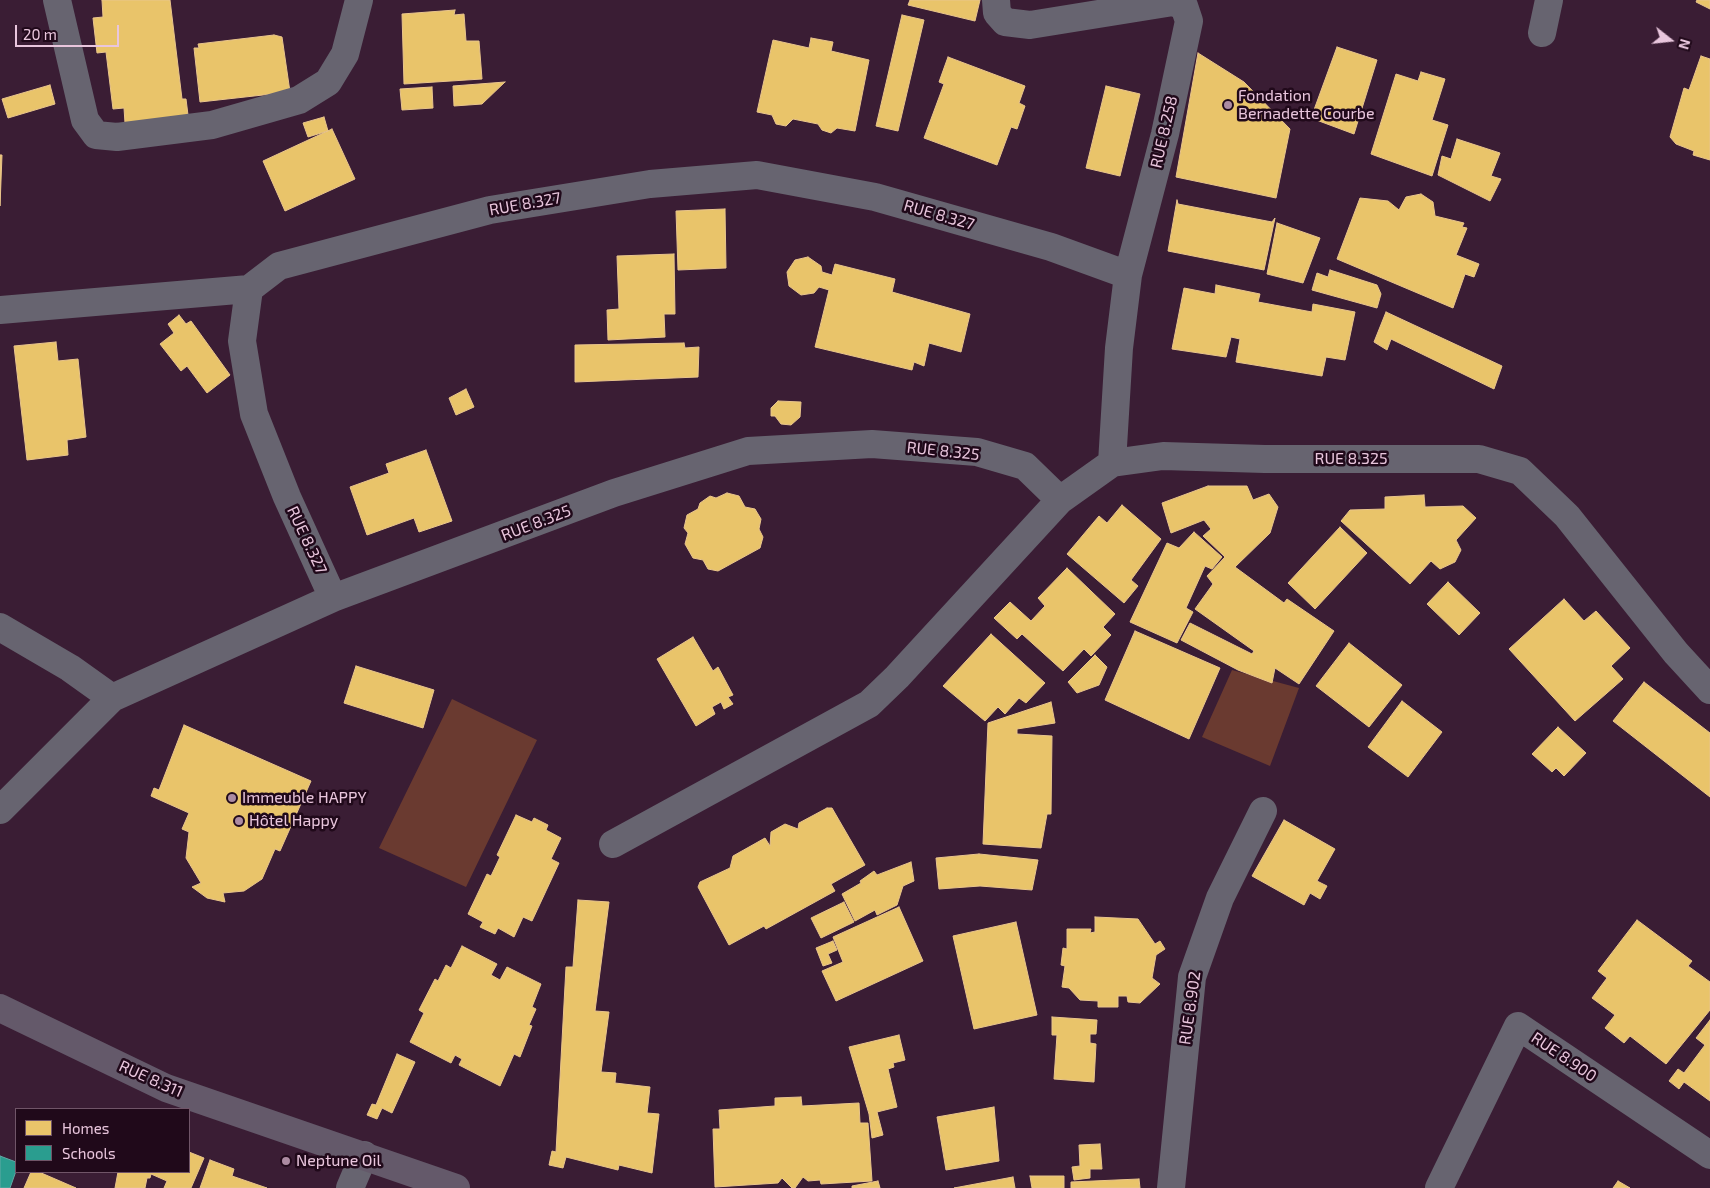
<!DOCTYPE html>
<meta charset="utf-8">
<style>
body{margin:0}
#map{position:relative;width:1710px;height:1188px;overflow:hidden;background:#3a1d34;font-family:"Exo 2",sans-serif}
canvas{display:block}
.legend{position:absolute;left:15px;top:1108px;width:175px;height:65px;box-sizing:border-box;background:#20091a;border:1px solid #705568;margin:0;padding:6px 9px;list-style:none;font-size:15px;color:#e9c6dd}
.legend li{display:flex;align-items:center;gap:10px;height:25px}
.legend b{width:25px;border:1px solid #705568}
.north{position:absolute;left:1645px;top:15px;width:50px;height:50px;-webkit-text-stroke:4px #20091a;paint-order:stroke;rotate:106deg;font-size:14px;font-weight:700;line-height:20px;text-align:center;color:#e9c6dd}
.north::after{content:'';display:block;margin:auto;width:18px;height:22px;background:#e9c6dd;clip-path:polygon(50% 0,100% 100%,50% 72%,0 100%)}
.scale{position:absolute;left:15px;top:25px;width:104px;height:22px;box-sizing:border-box;border:2px solid #e9c6dd;border-top:0;padding-left:6px;font-size:15px;line-height:18px;white-space:nowrap;color:#e9c6dd;-webkit-text-stroke:4px #20091a;paint-order:stroke}
</style>
<div id="map">
<canvas width="1710" height="1188"></canvas>
<ul class="legend">
<li><b style="height:14px;background:#e9c46a"></b>Homes</li>
<li><b style="height:14px;background:#2a9d8f"></b>Schools</li>
</ul>
<div class="north">N</div>
<div class="scale">20 m</div>
</div>
<script>
const g = document.querySelector('canvas').getContext('2d');
g.lineJoin = 'round';
function fillPath(path, color) { g.fillStyle = color; g.fill(path, 'evenodd'); }
const shape = rows => new Path2D(rows.map(r => 'M' + r).join(''));
function trace(path, color, width, dash) { g.strokeStyle = color; g.lineWidth = width; g.lineCap = dash ? 'butt' : 'round'; g.setLineDash(dash || []); g.stroke(path); }
function write(font, color, halo, rows, align = 'center') {
  g.font = font + ' "Exo 2",sans-serif'; g.lineWidth = 5; g.setLineDash([]); g.textBaseline = 'middle'; g.strokeStyle = halo; g.fillStyle = color; for (const [text, x, y, turn = 0] of rows) {
    g.save(); g.translate(x, y); g.rotate((+turn || 0) * Math.PI / 180); g.textAlign = isNaN(turn) ? turn : align; if (halo) g.strokeText(text, 0, 0); g.fillText(text, 0, 0); g.restore();
  }
}
const green = shape([
 [1232,670,1299,688,1270,766,1202,737],
 [452,699,537,740,466,887,379,848]
]);
const homes = shape([
 [102,0,170,0,182,99,186,99,188,115,125,123,124,108,113,109,106,52,97,53,93,18,103,17,102,0],
 [910,0,980,0,975,21,908,5,910,0],
 [1697,0,1710,0,1710,9,1696,2,1697,0],
 [455,10,454,15,464,14,466,41,479,41,482,79,404,84,402,14,455,10],
 [902,15,924,20,898,131,876,126,902,15],
 [274,35,282,37,290,92,200,102,194,48,199,48,198,44,274,35],
 [811,38,833,42,831,51,869,60,855,131,837,128,831,133,822,130,818,124,793,119,786,126,776,124,772,115,757,112,773,40,809,48,811,38],
 [1337,47,1377,60,1354,134,1311,118,1337,47],
 [1198,53,1244,82,1290,129,1276,198,1176,177,1198,53],
 [1701,56,1710,59,1710,160,1693,155,1694,151,1676,144,1670,137,1684,88,1689,90,1701,56],
 [948,57,1025,86,1019,103,1025,106,1017,129,1011,127,997,165,924,138,944,84,939,82,948,57],
 [1421,72,1445,79,1432,120,1448,125,1432,176,1371,154,1396,74,1418,81,1421,72],
 [505,82,482,104,454,106,453,86,505,82],
 [50,85,55,104,8,118,2,99,50,85],
 [1106,86,1140,94,1120,176,1086,168,1106,86],
 [432,87,433,108,402,110,400,89,432,87],
 [324,117,328,131,308,137,303,123,324,117],
 [332,129,355,179,285,211,263,161,332,129],
 [1457,139,1500,153,1491,176,1501,179,1490,201,1438,175,1442,156,1451,159,1457,139],
 [0,155,2,155,0,206,0,155],
 [1421,194,1433,202,1435,216,1464,223,1462,227,1467,228,1456,255,1479,264,1474,277,1465,274,1453,308,1337,259,1360,198,1388,201,1399,210,1406,197,1421,194],
 [1177,200,1178,204,1272,222,1275,218,1264,270,1168,251,1177,200],
 [725,209,726,268,678,270,676,211,725,209],
 [1277,223,1320,238,1303,283,1267,274,1277,223],
 [674,254,675,314,664,314,665,337,608,340,607,310,619,309,617,256,674,254],
 [808,257,821,266,822,272,832,275,835,264,895,279,892,292,970,314,961,352,929,343,924,366,914,362,912,370,815,347,829,290,819,287,814,293,801,295,789,286,787,272,795,260,808,257],
 [1330,270,1377,285,1381,294,1377,308,1312,290,1317,273,1328,277,1330,270],
 [1216,285,1260,294,1258,302,1312,312,1313,304,1355,312,1345,360,1326,357,1322,376,1236,362,1240,339,1231,337,1226,357,1172,349,1184,288,1215,294,1216,285],
 [1386,312,1502,366,1494,389,1391,339,1387,350,1374,342,1386,312],
 [179,315,186,324,191,321,230,375,207,393,187,366,181,371,160,344,174,333,168,324,179,315],
 [56,342,58,361,78,359,86,437,67,440,68,455,27,460,14,346,56,342],
 [684,343,685,348,699,347,698,377,575,382,575,345,684,343],
 [466,389,474,407,456,415,449,398,466,389],
 [778,401,801,402,800,417,791,425,781,424,775,416,771,416,771,408,778,401],
 [426,450,452,521,419,532,414,518,367,535,350,487,389,473,386,464,426,450],
 [1208,486,1247,486,1253,500,1269,494,1278,507,1270,533,1235,567,1284,603,1287,599,1334,631,1299,684,1275,668,1272,683,1238,670,1181,640,1190,623,1252,654,1254,651,1195,609,1213,584,1207,576,1225,557,1203,536,1211,529,1204,520,1171,533,1162,503,1208,486],
 [727,493,739,496,745,507,755,509,761,519,759,529,763,537,760,548,718,571,708,569,703,560,693,558,685,544,688,533,684,528,687,515,698,509,700,503,710,496,716,498,727,493],
 [1424,495,1425,507,1463,506,1476,518,1456,540,1461,550,1455,562,1440,569,1431,561,1410,584,1341,521,1350,510,1385,509,1385,497,1424,495],
 [1122,505,1161,539,1131,580,1138,586,1124,603,1067,554,1099,516,1107,523,1122,505],
 [1340,527,1367,553,1315,609,1288,583,1340,527],
 [1194,532,1222,557,1212,569,1205,566,1186,608,1193,612,1177,643,1130,622,1167,543,1179,548,1194,532],
 [1067,568,1115,614,1103,627,1111,635,1091,656,1084,649,1063,671,1022,634,1017,639,994,618,1010,602,1031,621,1045,606,1038,598,1067,568],
 [1448,582,1480,613,1459,635,1427,604,1448,582],
 [1564,599,1584,621,1596,611,1630,648,1611,666,1623,679,1575,721,1509,649,1564,599],
 [1135,631,1220,668,1189,739,1105,700,1135,631],
 [991,634,1045,683,1026,703,1019,698,1005,714,998,707,985,721,943,686,991,634],
 [693,637,713,671,718,667,733,695,728,697,733,704,724,709,721,702,712,707,715,714,696,726,657,659,693,637],
 [1349,643,1402,685,1369,727,1316,686,1349,643],
 [1095,655,1107,667,1099,685,1077,693,1068,682,1095,655],
 [356,666,434,690,423,728,344,703,356,666],
 [1644,682,1710,733,1710,797,1613,721,1644,682],
 [1402,701,1442,732,1408,777,1368,747,1402,701],
 [1051,702,1055,723,1017,729,1017,734,1052,736,1051,814,1047,814,1041,848,983,844,988,723,1051,702],
 [184,725,311,781,280,851,275,849,262,879,244,891,223,893,225,902,207,898,192,887,201,883,186,858,189,832,182,829,189,813,151,796,154,788,159,790,184,725],
 [1558,727,1586,753,1564,776,1556,768,1552,772,1532,754,1558,727],
 [827,808,832,808,865,865,831,884,835,891,766,929,764,926,729,945,698,887,700,882,730,868,733,856,765,838,770,846,771,832,785,824,798,829,799,823,827,808],
 [516,815,532,822,534,818,548,825,546,830,561,838,551,859,559,863,532,921,523,917,514,937,498,928,495,934,480,927,483,922,468,914,487,874,491,876,500,857,497,855,516,815],
 [1284,820,1335,849,1317,881,1327,886,1320,899,1310,893,1304,905,1252,876,1284,820],
 [979,854,1038,860,1032,890,980,886,939,889,936,858,979,854],
 [911,862,914,881,903,886,897,905,877,915,875,910,855,921,842,894,861,883,860,881,874,871,877,875,911,862],
 [578,900,609,902,595,1011,609,1012,601,1072,616,1073,615,1083,650,1087,647,1113,659,1114,652,1173,619,1165,618,1170,566,1157,563,1168,549,1165,552,1151,556,1152,566,967,573,967,578,900],
 [844,902,854,922,821,938,811,918,844,902],
 [899,907,923,961,836,1001,822,971,843,962,833,937,899,907],
 [1095,917,1138,919,1155,944,1160,941,1165,949,1156,955,1152,978,1160,984,1140,1003,1128,1002,1127,996,1118,996,1118,1007,1098,1007,1098,1001,1080,1000,1069,988,1062,987,1065,966,1061,965,1063,948,1067,949,1067,929,1091,929,1090,933,1095,932,1095,917],
 [1637,920,1692,961,1688,966,1710,982,1710,1010,1666,1064,1630,1036,1624,1043,1605,1028,1615,1015,1592,998,1607,978,1598,971,1637,920],
 [1016,922,1037,1015,974,1029,953,936,1016,922],
 [833,941,837,950,828,954,832,963,823,966,816,948,833,941],
 [462,946,497,964,491,975,500,980,507,967,541,984,532,1007,536,1009,529,1025,532,1026,520,1057,514,1054,500,1086,459,1065,462,1059,455,1055,451,1063,410,1042,424,1013,419,1010,435,979,438,981,446,965,451,968,462,946],
 [1052,1017,1097,1020,1096,1034,1090,1034,1090,1043,1096,1044,1094,1082,1054,1079,1057,1035,1052,1035,1052,1017],
 [1710,1020,1710,1101,1684,1082,1679,1089,1669,1081,1678,1069,1684,1073,1705,1045,1696,1038,1710,1020],
 [899,1035,905,1060,893,1063,894,1067,888,1069,897,1107,877,1112,883,1135,872,1138,869,1114,849,1047,899,1035],
 [397,1054,415,1062,392,1113,382,1108,377,1119,367,1115,372,1104,376,1105,397,1054],
 [801,1097,802,1106,859,1103,860,1123,868,1123,872,1181,821,1184,820,1180,808,1181,803,1177,795,1188,792,1188,782,1178,778,1183,715,1187,713,1129,720,1129,719,1110,775,1106,775,1098,801,1097],
 [994,1107,999,1161,946,1170,937,1117,994,1107],
 [1100,1144,1102,1169,1090,1169,1090,1178,1074,1180,1072,1167,1080,1166,1079,1145,1100,1144],
 [189,1152,204,1158,191,1188,164,1188,167,1181,151,1174,150,1178,147,1178,145,1188,115,1188,118,1172,189,1172,189,1152],
 [210,1160,234,1169,232,1176,267,1188,200,1188,210,1160],
 [31,1172,39,1172,76,1188,24,1188,31,1172],
 [1030,1176,1064,1176,1064,1188,1032,1188,1030,1176],
 [1013,1177,1015,1188,954,1188,1013,1177],
 [1139,1179,1140,1188,1071,1188,1071,1182,1139,1179],
 [878,1181,880,1188,852,1188,852,1186,878,1181],
 [1618,1181,1630,1188,1613,1188,1618,1181]
]);
const schools = shape([
 [0,1156,16,1162,16,1171,10,1188,0,1188,0,1156]
]);
const minor = shape([
 [57,0,85,120,96,135,117,137,212,125,299,100,328,82,345,54,359,0],
 [996,0,997,13,1005,22,1030,25,1173,2,1184,6,1189,21,1165,134,1128,275,1119,348,1112,463],
 [1542,33,1549,0],
 [0,310,249,289],
 [333,598,287,497,254,414,242,341,249,289,279,266,490,210,650,184,757,175,875,197,1051,247,1128,275],
 [0,627,70,668,112,698],
 [0,810,112,698,333,598,614,493,748,451,872,444,977,452,1025,466,1060,500,1112,463,1163,456,1265,459,1479,459,1520,471,1567,516,1676,653,1710,690],
 [613,844,869,704,897,677,1060,500],
 [350,1188,364,1155],
 [1171,1188,1192,977,1220,898,1263,811],
 [1439,1188,1518,1026,1710,1155]
]);
const secondary = shape([
 [0,1008,166,1088,456,1188]
]);
const markers = [
 [1228,105,5,"#ac8ba2"],
 [232,798,5,"#ac8ba2"],
 [239,821,5,"#ac8ba2"],
 [286,1161,5,"#ac8ba2"]
];
const poiNames = [
 ["Fondation",1238,96],
 ["Bernadette Courbe",1238,114],
 ["Immeuble HAPPY",242,798],
 ["Hôtel Happy",249,821],
 ["Neptune Oil",296,1161]
];
const streetNames = [
 ["RUE 8.258",1164,132,-77],
 ["RUE 8.327",525,204,-10],
 ["RUE 8.327",939,215,16],
 ["RUE 8.325",943,451,6],
 ["RUE 8.325",1351,459],
 ["RUE 8.325",536,523,-21],
 ["RUE 8.327",307,540,65],
 ["RUE 8.902",1190,1008,-82],
 ["RUE 8.900",1564,1057,34],
 ["RUE 8.311",151,1079,24]
];
fillPath(green, '#6a3a30');
fillPath(homes, '#e9c46a');
trace(homes, '#e9c58c', 1);
fillPath(schools, '#2a9d8f');
trace(schools, '#63a9a6', 1);
trace(minor, '#676470', 28);
trace(secondary, '#64596a', 28);
for (const [x, y, r, color] of markers) { const dot = new Path2D(); dot.arc(x, y, r, 0, 2 * Math.PI); g.fillStyle = color; g.fill(dot); trace(dot, '#20091a', 2); }
write('16px', '#e9c6dd', '#20091a', poiNames, 'left');
write('16px', '#e9c6dd', '#20091a', streetNames);
</script>
